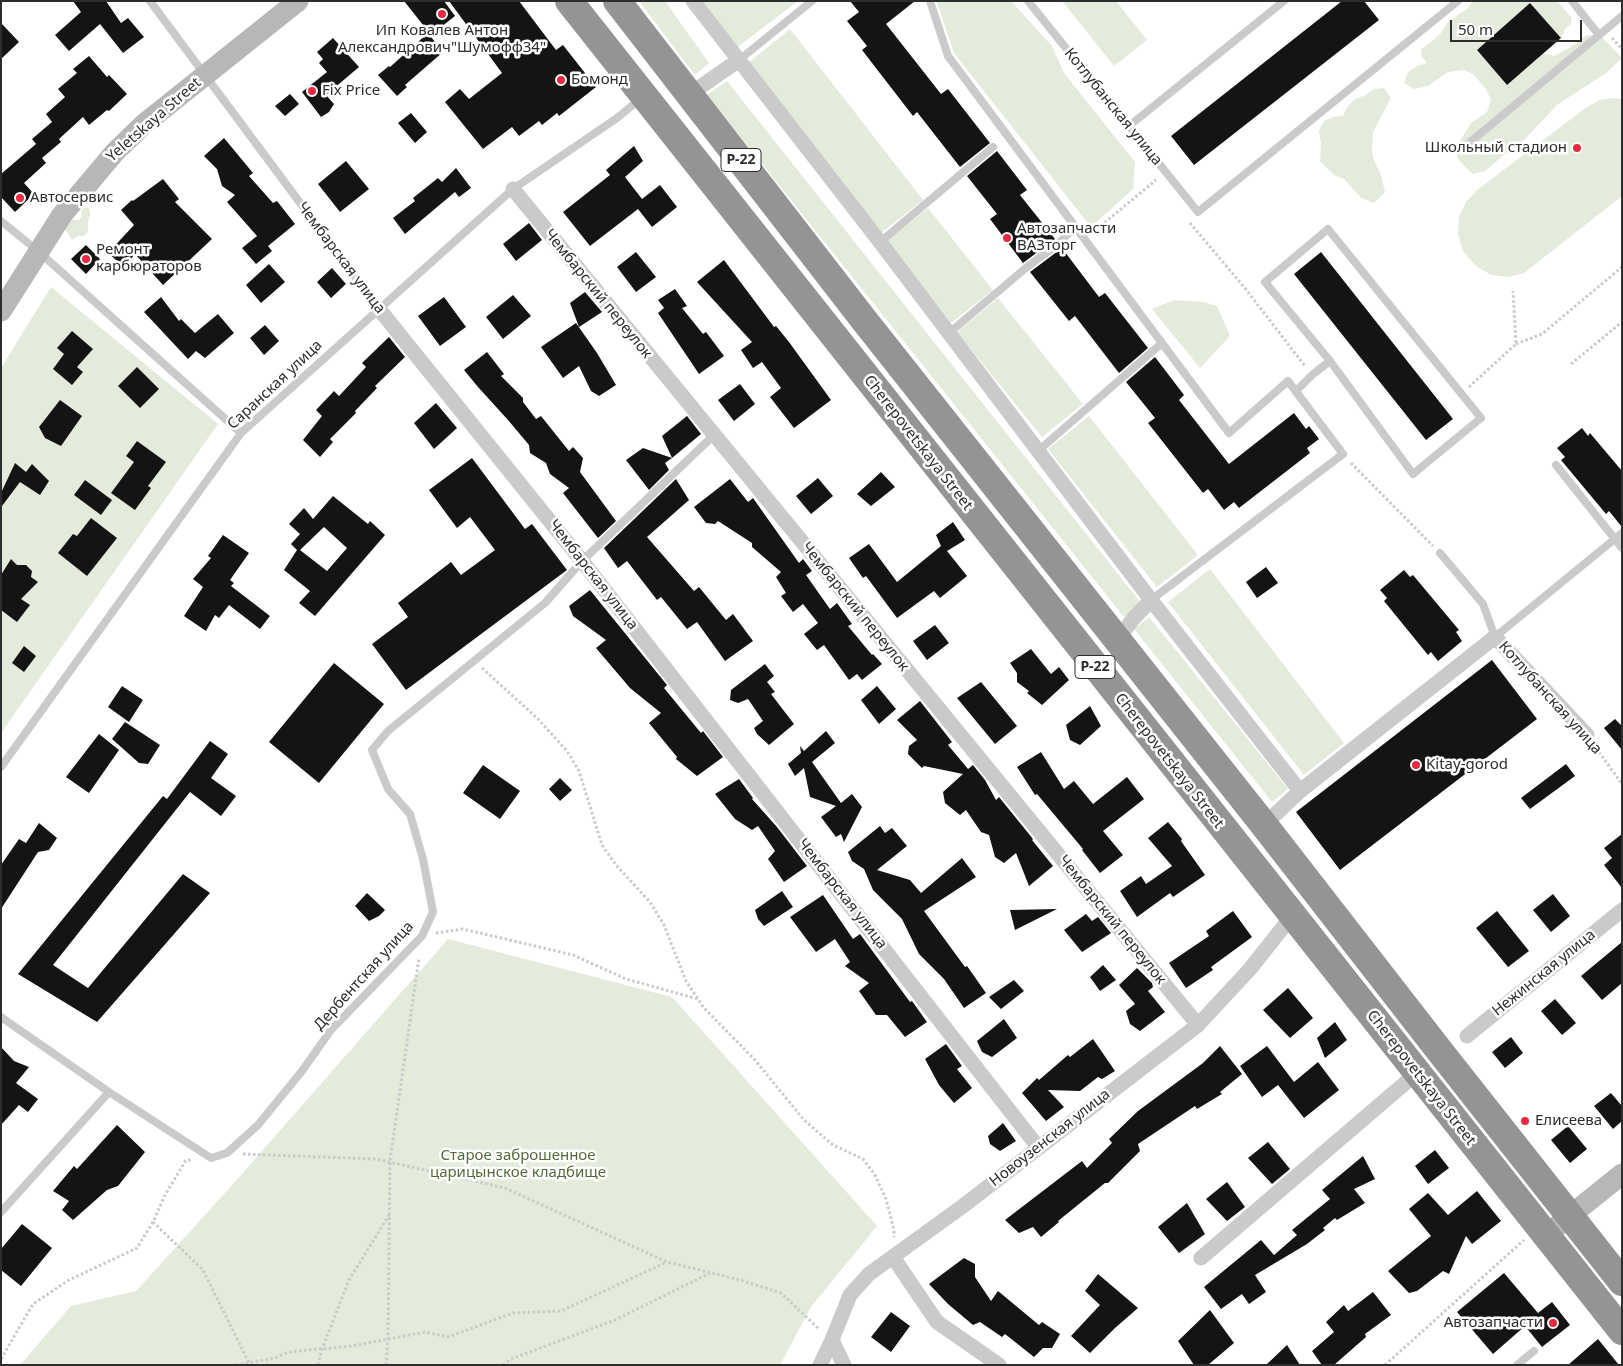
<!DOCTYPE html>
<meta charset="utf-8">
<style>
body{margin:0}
#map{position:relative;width:1623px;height:1366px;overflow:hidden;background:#fff;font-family:"Noto Sans",sans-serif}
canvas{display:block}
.frame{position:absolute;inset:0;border:2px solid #2d2d2d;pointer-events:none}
.scale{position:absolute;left:1450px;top:20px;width:132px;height:22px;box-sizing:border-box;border:2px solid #2d2d2d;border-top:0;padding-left:6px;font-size:15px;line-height:18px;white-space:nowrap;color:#2d2d2d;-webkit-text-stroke:4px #fff;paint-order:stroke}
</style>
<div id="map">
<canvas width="1623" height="1366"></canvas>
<div class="frame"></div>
<div class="scale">50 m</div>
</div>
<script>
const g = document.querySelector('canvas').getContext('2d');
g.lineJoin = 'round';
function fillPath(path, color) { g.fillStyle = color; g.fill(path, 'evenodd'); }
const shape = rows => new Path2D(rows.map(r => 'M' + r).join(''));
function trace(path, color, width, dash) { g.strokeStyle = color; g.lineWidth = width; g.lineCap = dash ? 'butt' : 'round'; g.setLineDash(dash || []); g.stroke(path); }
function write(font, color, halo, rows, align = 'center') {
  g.font = font + ' "Noto Sans",sans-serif'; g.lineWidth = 5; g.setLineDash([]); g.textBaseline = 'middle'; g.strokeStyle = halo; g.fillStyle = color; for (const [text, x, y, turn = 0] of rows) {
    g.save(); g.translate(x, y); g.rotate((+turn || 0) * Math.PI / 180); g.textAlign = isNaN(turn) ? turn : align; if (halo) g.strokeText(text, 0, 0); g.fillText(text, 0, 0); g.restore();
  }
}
const green = shape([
 [639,1,665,1,709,63,695,75],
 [696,1,798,1,735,49],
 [940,1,1011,1,1052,46,1064,73,1135,162,1133,189,1091,227,954,53,937,3],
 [1064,1,1116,1,1147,40,1114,66,1063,2],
 [1473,1,1557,1,1572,18,1570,25,1565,29,1561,38,1530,3,1477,50,1507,85,1544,53,1554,56,1569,48,1587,35,1602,37,1622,58,1606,73,1557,105,1524,140,1505,154,1485,171,1473,174,1466,168,1457,157,1458,144,1471,123,1487,112,1491,100,1486,89,1473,74,1464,70,1448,72,1428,86,1414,89,1404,83,1408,72,1417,66,1427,63,1422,57,1421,49,1430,43,1442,32,1447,23,1468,8],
 [790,29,923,200,881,233,748,63],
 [727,81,1141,603,1124,617,707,95],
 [1384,88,1391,98,1373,132,1372,149,1373,158,1381,175,1385,192,1374,203,1361,198,1344,179,1334,175,1320,161,1321,144,1319,131,1324,121,1333,117,1343,116,1347,107,1355,99,1366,95,1374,89],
 [1613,98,1622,99,1622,196,1524,273,1508,277,1491,275,1476,266,1463,251,1458,234,1459,217,1466,202,1477,190,1587,107,1600,100],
 [84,208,89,208,90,214,88,222,88,232,83,236,78,236,72,240,65,229,71,220,78,220,82,217,81,211],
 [928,208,993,290,951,323,886,241],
 [51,287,218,424,1,733,1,368],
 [998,298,1083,404,1042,437,957,332],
 [1174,300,1203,302,1217,306,1230,336,1200,368,1152,309],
 [1089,416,1198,555,1157,587,1048,449],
 [1210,569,1344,743,1304,775,1168,602],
 [1149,617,1288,789,1272,802,1134,629],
 [448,939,672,997,877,1226,811,1307,780,1365,20,1365,71,1306,136,1291,234,1183]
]);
const building = shape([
 [73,1,106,1,121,23,128,18,144,37,123,53,100,24,69,51,55,35,81,12],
 [404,1,444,1,455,16,431,35],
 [449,1,519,1,556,50,563,45,596,87,559,116,557,113,542,125,539,121,519,136,512,127,483,149,445,102,460,89,469,99,502,73],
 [850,1,915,1,886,24,941,94,948,89,990,143,960,167,917,112,913,116,862,50,867,46,847,21,859,12],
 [1342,1,1364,1,1379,20,1194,165,1171,136],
 [1530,3,1561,38,1507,85,1477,50],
 [1,23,19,42,1,59],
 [428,33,443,52,405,85,407,87,397,96,378,75,389,66,390,67],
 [333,38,359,67,326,95,334,104,329,112,321,117,302,92,327,72,319,63,323,59,317,52],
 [89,56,107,77,109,75,127,94,109,111,107,110,89,125,83,117,59,139,61,142,42,158,46,163,24,183,34,194,15,212,1,197,1,174,36,144,32,139,52,122,46,114,65,97,58,89,77,73,73,69],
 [290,94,299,104,285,116,275,106],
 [411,113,427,132,415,143,398,123],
 [224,138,253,173,249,176,273,203,277,201,295,224,268,246,272,251,256,264,242,248,257,236,227,202,235,195,222,186,217,169,204,156],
 [634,146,643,161,625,177,642,199,660,185,677,207,652,227,638,209,590,246,563,212,610,175,606,170],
 [997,151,1027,190,1020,195,1055,239,1023,263,990,219,997,214,967,176],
 [346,161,369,189,340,212,318,184],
 [456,168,471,188,459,197,455,192,405,234,393,218,415,201,413,198,438,178,442,182],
 [163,179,179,199,175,202,212,239,163,285,135,254,124,267,108,253,134,225,121,210,132,200,133,201],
 [529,223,542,240,516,261,503,244],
 [86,245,100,259,86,274,71,259],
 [1062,248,1099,297,1105,293,1148,348,1119,373,1075,316,1069,321,1030,272],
 [636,252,656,277,636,292,617,267],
 [1321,252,1453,419,1426,440,1294,274],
 [724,260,774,327,776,326,789,342,831,400,794,428,770,397,781,388,762,362,753,368,741,350,752,342,697,282],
 [269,264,285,282,261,303,246,285],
 [332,268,346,284,331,298,317,282],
 [675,289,687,306,682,308,703,334,706,332,724,356,699,374,658,313,664,308,658,300],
 [585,292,602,312,579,327,570,303],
 [513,295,531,316,503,339,486,317],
 [161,297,179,321,181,319,195,333,218,314,234,333,205,358,196,351,188,359,144,312],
 [444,297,466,327,440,346,418,316],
 [576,323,597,353,616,385,599,396,591,391,579,366,563,378,541,347],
 [265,325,279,341,264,355,250,338],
 [72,331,93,349,77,367,83,372,72,385,53,369,64,354,57,348],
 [389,337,405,357,375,386,377,388,355,411,356,413,330,439,333,442,320,457,303,440,322,416,316,410,334,391,339,396,366,367,362,363],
 [487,352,504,374,501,376,523,398,523,402,536,419,541,416,569,451,573,447,583,458,580,472,616,521,598,538,563,493,569,488,550,474,546,463,530,453,529,445,508,420,478,387,464,370],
 [1155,357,1184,395,1179,400,1229,464,1294,413,1306,429,1309,426,1319,439,1307,448,1310,453,1239,508,1234,502,1224,510,1208,489,1203,493,1148,423,1155,418,1126,382],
 [137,367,159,389,140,408,118,386],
 [740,384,755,404,734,421,718,400],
 [60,400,82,416,61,446,45,438,39,427],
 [436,403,457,428,434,449,414,423],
 [687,416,701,434,672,458,662,436],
 [1582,428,1588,436,1590,433,1622,471,1622,527,1609,511,1606,514,1561,460,1565,457,1557,448],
 [137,441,166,462,148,486,151,488,135,510,111,493,134,462,126,456],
 [643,448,672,458,665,463,669,470,649,490,626,460],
 [472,458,525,529,532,524,567,570,406,690,372,644,408,617,398,603,451,562,461,575,495,550,470,517,457,528,429,490],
 [15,463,26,472,32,464,49,481,40,495,20,482,2,506,1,493],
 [881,472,895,487,871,506,857,494],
 [818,478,833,496,811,514,796,496],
 [676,479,689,500,647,537,694,591,699,587,726,620,733,614,753,641,725,661,697,622,687,629,661,597,657,600,627,561,618,568,604,548],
 [730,479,748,502,753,498,799,563,803,559,812,571,806,575,830,609,837,603,852,624,848,626,872,655,873,654,882,664,862,680,857,674,849,680,824,645,817,650,804,634,818,623,803,604,793,612,781,596,786,593,776,577,781,572,752,547,752,543,718,521,715,524,706,523,694,507],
 [85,480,112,500,101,515,74,495],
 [333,496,368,524,370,521,385,535,315,616,299,603,310,591,284,570,297,550,291,544,300,534,289,524,304,508,313,519],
 [324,527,347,548,327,571,300,550],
 [91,518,117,538,87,576,58,553,73,534,77,536],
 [953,522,965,540,947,551,967,576,940,598,934,591,897,618,866,576,863,578,849,558,869,544,897,582,941,546,936,535],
 [223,535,249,553,230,580,234,583,231,586,270,616,260,629,229,605,219,618,215,615,206,631,184,616,203,587,193,579,211,558,208,556],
 [11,559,17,565,26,565,32,571,31,577,38,582,21,599,30,605,17,622,1,610,1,575],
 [1266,567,1278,583,1257,598,1246,582],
 [1404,570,1410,577,1413,575,1459,630,1456,632,1462,641,1438,661,1431,652,1428,655,1384,601,1387,598,1380,590],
 [590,590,667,685,664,688,701,733,703,731,723,757,697,776,676,759,677,757,649,723,661,713,630,688,596,648,606,640,573,616,569,606],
 [935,625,949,643,927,660,913,641],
 [24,646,36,656,24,672,12,663],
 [1031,649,1051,674,1059,667,1069,680,1042,705,1027,693,1029,691,1017,682,1017,673,1010,663],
 [1492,660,1537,719,1340,870,1296,812],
 [334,663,384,704,319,783,269,742],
 [765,664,774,676,767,682,775,692,771,694,794,724,769,745,757,734,754,728,763,721,748,699,738,703,730,700,731,690],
 [981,682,1017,726,995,744,957,698],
 [122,686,143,700,129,722,108,707],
 [877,686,896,709,879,724,861,700],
 [920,701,952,742,948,745,968,769,973,765,985,780,996,800,999,797,1033,839,1032,840,1053,866,1029,886,1016,853,1004,863,995,857,989,835,981,832,966,810,960,815,945,803,943,792,963,774,924,766,922,768,908,754,909,746,917,740,897,720],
 [1090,706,1101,726,1080,745,1070,740,1066,725],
 [1615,719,1622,726,1622,750,1604,728],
 [125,722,160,745,148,764,139,763,112,739],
 [826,731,835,743,812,762,841,803,852,794,862,807,844,842,841,834,836,837,821,817,836,806,810,797,804,768,795,776,788,764,801,753,800,746,804,751],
 [99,734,119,750,89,793,66,777],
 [210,741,228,754,211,778,236,796,221,816,190,792,53,965,88,988,183,874,210,893,97,1022,18,974,163,796,167,799],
 [1041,752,1064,789,1074,781,1093,804,1127,777,1144,799,1103,831,1123,855,1100,873,1082,850,1083,849,1037,794,1035,795,1017,767],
 [1566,764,1575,776,1530,809,1521,798],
 [483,765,520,791,500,819,463,793],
 [560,778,572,790,560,801,549,789],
 [739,779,753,798,752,799,777,827,807,866,784,882,768,859,775,851,758,826,752,830,735,819,715,794],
 [1168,822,1182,839,1181,841,1205,875,1173,897,1170,893,1137,917,1120,891,1141,876,1146,884,1172,866,1148,838],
 [39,823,57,838,49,850,38,852,1,909,1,865,19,839,26,843],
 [880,826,885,833,892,828,907,846,877,870,910,880,921,893,962,858,976,877,924,911,965,967,967,966,986,993,964,1008,944,979,919,954,902,919,873,890,864,869,852,861,848,852],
 [1622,834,1622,888,1604,865,1612,858,1604,848],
 [782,891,793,907,764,926,758,919,755,910],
 [367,893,385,910,379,916,369,921,355,906],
 [1553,894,1570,916,1551,932,1533,910],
 [823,895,853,939,860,934,910,1002,912,1001,927,1022,905,1037,887,1015,876,1015,859,991,869,983,845,966,850,962,835,939,816,952,790,917],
 [1057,909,1015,930,1010,910],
 [1233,911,1252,937,1211,967,1213,970,1186,988,1169,963,1209,936,1206,931],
 [1497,911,1529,951,1508,967,1476,928],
 [1086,914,1092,921,1098,917,1111,933,1082,952,1064,930],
 [1622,942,1622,983,1602,1000,1581,976],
 [1103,965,1116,980,1100,991,1090,977],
 [1137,968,1152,983,1153,987,1148,991,1165,1012,1140,1031,1130,1024,1126,1011,1135,1004,1119,985],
 [1014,980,1024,991,1001,1009,989,997],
 [1288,988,1313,1018,1290,1038,1263,1010],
 [1555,999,1576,1023,1562,1035,1541,1011],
 [1004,1019,1017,1038,992,1057,982,1052,977,1041],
 [1335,1022,1347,1040,1325,1058,1317,1038],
 [1511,1037,1523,1053,1505,1068,1492,1052],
 [1093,1039,1115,1071,1102,1079,1098,1077,1080,1091,1048,1090,1064,1107,1046,1121,1022,1093,1037,1078,1039,1080,1068,1055,1070,1057],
 [946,1044,962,1066,957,1069,972,1088,954,1103,939,1085,925,1059],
 [1220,1046,1242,1074,1220,1092,1222,1094,1197,1109,1195,1106,1138,1144,1140,1151,1108,1183,1105,1183,1058,1221,1059,1222,1041,1237,1033,1227,1019,1233,1005,1220,1082,1161,1087,1168,1112,1143,1109,1139,1138,1111,1203,1063],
 [1267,1046,1294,1082,1318,1062,1339,1090,1304,1118,1278,1085,1262,1097,1240,1066],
 [1,1047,14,1061,29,1067,16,1083,38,1099,28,1112,19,1105,1,1125],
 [1611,1093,1622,1106,1622,1121,1613,1129,1594,1106],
 [1003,1123,1016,1141,1000,1151,990,1144,988,1136],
 [117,1125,145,1152,118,1186,107,1190,73,1220,62,1210,69,1201,53,1191,74,1166,77,1169],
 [1568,1126,1587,1149,1570,1163,1551,1140],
 [1268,1142,1290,1169,1272,1184,1248,1158],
 [1435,1150,1449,1168,1428,1184,1415,1166],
 [1363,1156,1375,1179,1354,1189,1365,1203,1337,1220,1335,1218,1323,1228,1325,1230,1307,1244,1255,1275,1266,1292,1249,1304,1242,1294,1221,1309,1204,1287,1261,1240,1274,1255,1297,1235,1292,1230,1330,1199,1322,1190],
 [1227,1182,1245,1207,1227,1221,1206,1199],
 [1477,1191,1501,1221,1472,1244,1466,1236,1449,1274,1443,1271,1417,1291,1409,1293,1388,1271,1431,1236,1409,1209,1428,1193,1448,1215],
 [1187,1203,1205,1234,1179,1253,1158,1227],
 [22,1224,52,1248,21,1286,1,1270,1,1249],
 [964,1258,975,1264,975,1277,991,1301,998,1291,1039,1325,1042,1322,1060,1334,1052,1348,1043,1348,1034,1357,1005,1334,1002,1337,980,1322,973,1325,948,1304,929,1284],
 [1504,1273,1538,1313,1552,1302,1570,1325,1542,1347,1525,1326,1493,1354,1457,1312],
 [1098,1274,1138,1308,1115,1328,1090,1353,1071,1336,1100,1305,1085,1291],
 [1373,1292,1391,1315,1365,1334,1366,1337,1334,1365,1322,1365,1312,1351,1334,1332,1326,1322,1344,1305,1348,1311],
 [1210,1310,1234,1343,1208,1365,1194,1365,1178,1341],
 [891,1312,910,1326,891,1352,871,1337],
 [1598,1339,1619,1365,1568,1365],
 [1287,1345,1300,1365,1266,1365]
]);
const path = shape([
 [1612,38,1622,49],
 [1190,223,1244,287,1305,366],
 [1097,229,1156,180],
 [1516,344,1542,334,1622,267],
 [1571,364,1622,322],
 [1469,387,1516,344,1513,291],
 [1351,463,1433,546],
 [482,668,538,719,567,751,579,771,602,845,616,865,650,902,664,925,686,981,704,1008,755,1060,804,1120,833,1145,863,1159,875,1175,886,1199,894,1230,894,1237],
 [1596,748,1622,784],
 [436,933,463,929,573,955,626,979,698,999],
 [243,1154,376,1159,505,1188,667,1262,740,1280,781,1293,819,1329],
 [153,1222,203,1270,250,1365],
 [1,1359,33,1304,69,1280,137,1248,153,1222,165,1195,186,1160,191,1160],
 [236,1365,275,1358,288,1352,352,1346,425,1332,448,1337,513,1313,561,1311,667,1262],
 [318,1365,322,1349,349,1280,389,1215],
 [386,1365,388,1340,390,1161,419,958],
 [503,1365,511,1359,615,1320,710,1273],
 [1385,1365,1524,1240]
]);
const lane = shape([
 [150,1,379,309],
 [930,1,948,56,1229,433,1288,381,1343,454,1151,600],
 [1028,1,1198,212,1458,1],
 [1572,1,1599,35],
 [739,60,812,1],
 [1129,126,1284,1],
 [1463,148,1622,16],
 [1,221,38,251,241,433],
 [1328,229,1481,418,1413,474,1330,361,1265,282,1328,229],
 [880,242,993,147],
 [949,333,1027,267,1058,244,1075,227],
 [1296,391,1312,375,1330,361],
 [1038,451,1162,343],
 [1556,465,1622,548],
 [1440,553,1483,604,1495,637,1622,533],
 [1,767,241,433,513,189,617,118,640,99],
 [1,1017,109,1092],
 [1,1212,109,1092,211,1158,227,1153,258,1125,302,1071,331,1030,422,936,433,912,423,859,410,814,388,789,372,750,388,731,545,603,582,561,714,435],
 [1517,1365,1534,1351]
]);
const street = shape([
 [693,1,880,242,1151,600,1300,791],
 [690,94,739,60],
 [513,189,1198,1025],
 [379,309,582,561,1038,1147],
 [1117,640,1133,619,1151,600],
 [1264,825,1300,791,1495,637,1587,735],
 [1467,1036,1622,910],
 [893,1257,937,1322,999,1365],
 [1201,1258,1417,1073],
 [832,1340,844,1365],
 [820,1365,832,1340,850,1295,869,1274,963,1206,1198,1025,1250,969,1292,916]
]);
const secondary = shape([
 [1,311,62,215,115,152,144,124,298,1],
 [1545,1236,1622,1174]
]);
const highway = shape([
 [569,1,1622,1331],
 [617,1,864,320,1264,825,1442,1054,1622,1282]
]);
const markers = [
 [442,14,5,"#ec2741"],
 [561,80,5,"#ec2741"],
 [312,91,5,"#ec2741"],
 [1577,148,5,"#ec2741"],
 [20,198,5,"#ec2741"],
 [1007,238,5,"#ec2741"],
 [86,259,5,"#ec2741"],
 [1416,765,5,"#ec2741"],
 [1525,1121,5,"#ec2741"],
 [1553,1323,5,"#ec2741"]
];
const shields = [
 [741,160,40],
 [1095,667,40]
];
const shieldNames = [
 ["Р-22",741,160],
 ["Р-22",1095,667]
];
const poiNames = [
 ["Ип Ковалев Антон",442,31,"center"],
 ["Александрович\"Шумофф34\"",442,48,"center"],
 ["Бомонд",571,80],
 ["Fix Price",322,91],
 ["Школьный стадион",1567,148,"right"],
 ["Автосервис",30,198],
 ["Автозапчасти",1017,229],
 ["ВАЗторг",1017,246],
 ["Ремонт",96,250],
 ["карбюраторов",96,267],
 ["Kitay-gorod",1426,765],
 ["Елисеева",1535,1121],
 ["Автозапчасти",1543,1323,"right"]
];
const streetNames = [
 ["Котлубанская улица",1113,107,51],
 ["Yeletskaya Street",154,120,-41],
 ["Чембарская улица",341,258,53],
 ["Чембарский переулок",598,294,51],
 ["Саранская улица",275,385,-43],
 ["Cherepovetskaya Street",918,443,52],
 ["Чембарская улица",593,575,52],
 ["Чембарский переулок",855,607,51],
 ["Котлубанская улица",1550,698,48],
 ["Cherepovetskaya Street",1169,761,52],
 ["Чембарская улица",842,894,52],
 ["Чембарский переулок",1112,920,51],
 ["Нежинская улица",1544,973,-39],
 ["Дербентская улица",364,976,-48],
 ["Cherepovetskaya Street",1421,1078,52],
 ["Новоузенская улица",1050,1138,-38]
];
const parkNames = [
 ["Старое заброшенное",518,1156],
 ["царицынское кладбище",518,1173]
];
fillPath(green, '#e4ebda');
fillPath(building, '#141414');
trace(path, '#cacaca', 3, [2.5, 2.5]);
trace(lane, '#cacaca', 8);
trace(street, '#cacaca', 15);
trace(secondary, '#b7b7b7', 21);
trace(highway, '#949494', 28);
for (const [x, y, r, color] of markers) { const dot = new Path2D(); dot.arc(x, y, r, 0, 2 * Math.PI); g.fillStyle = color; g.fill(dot); trace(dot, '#fff', 2); }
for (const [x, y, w] of shields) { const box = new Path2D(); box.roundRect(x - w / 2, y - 11.5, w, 23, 4); g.fillStyle = '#fff'; g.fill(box); trace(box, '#2d2d2d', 1); }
write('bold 14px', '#2d2d2d', null, shieldNames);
write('15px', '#2d2d2d', '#fff', poiNames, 'left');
write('15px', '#2d2d2d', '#fff', streetNames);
write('15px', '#536a39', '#fff', parkNames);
</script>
